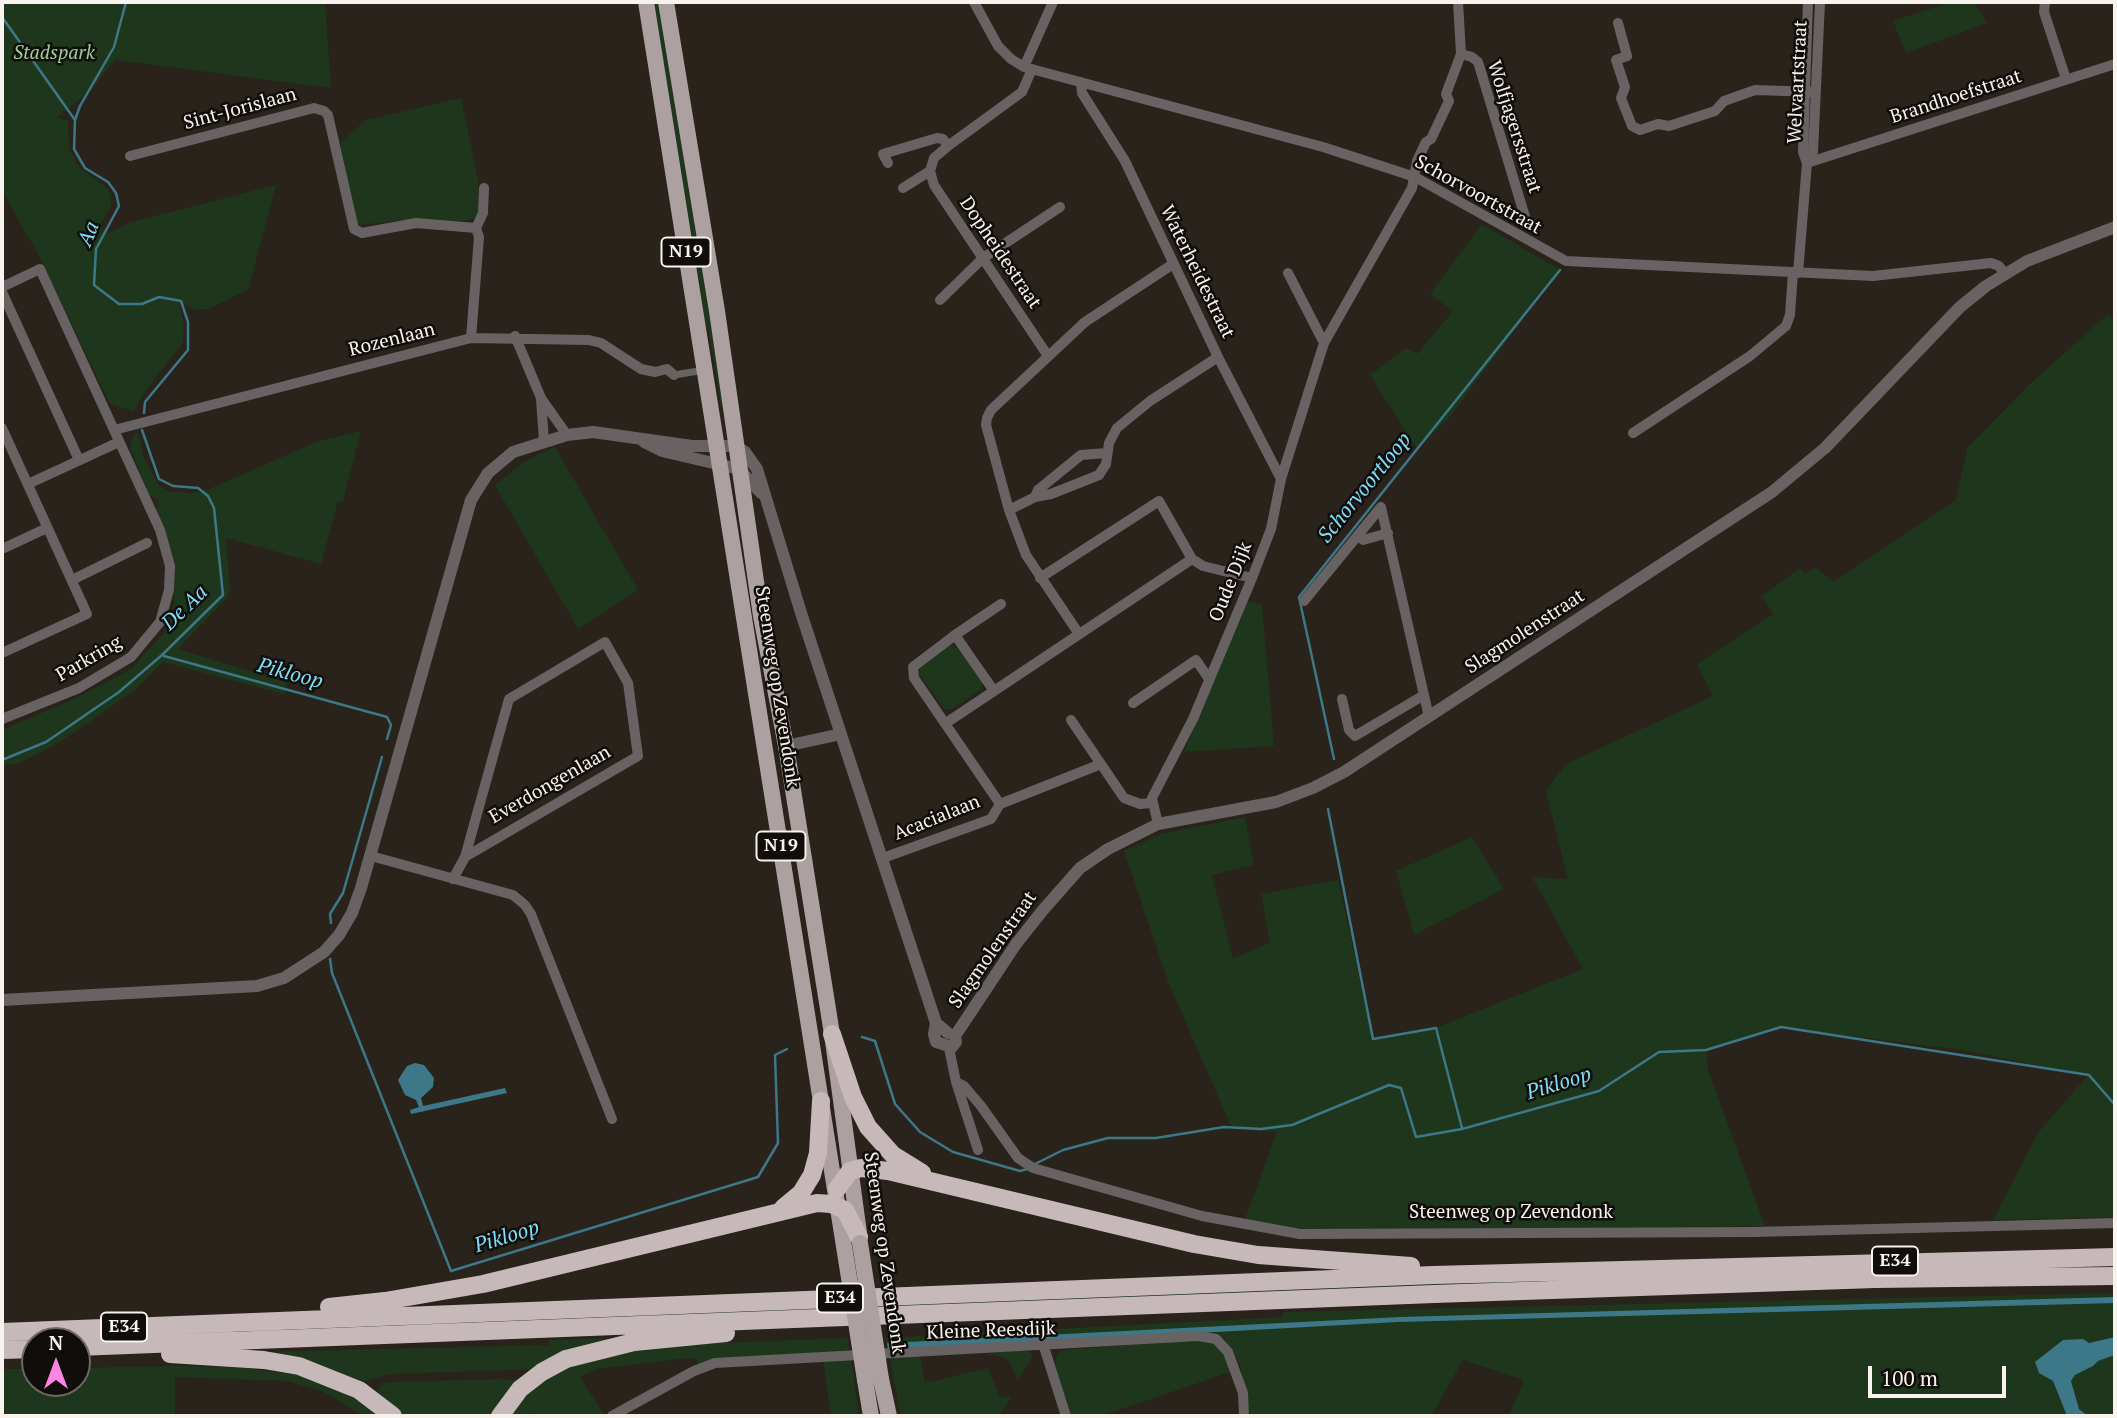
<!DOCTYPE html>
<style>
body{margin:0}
#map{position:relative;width:2117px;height:1418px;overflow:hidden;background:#29231c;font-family:"PT Serif",serif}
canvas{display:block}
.frame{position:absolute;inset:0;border:4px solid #f8f3ee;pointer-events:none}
.north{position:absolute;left:21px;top:1327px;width:70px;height:70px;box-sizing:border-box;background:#100d0a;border:2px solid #6d6965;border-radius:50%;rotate:0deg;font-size:19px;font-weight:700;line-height:28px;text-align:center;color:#f8f3ee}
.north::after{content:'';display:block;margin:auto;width:24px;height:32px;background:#fd86e2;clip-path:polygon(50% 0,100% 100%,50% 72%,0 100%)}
.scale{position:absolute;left:1868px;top:1366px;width:138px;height:32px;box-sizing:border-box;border:4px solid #f8f3ee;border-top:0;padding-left:9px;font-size:21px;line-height:24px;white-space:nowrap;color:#f8f3ee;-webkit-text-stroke:5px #100d0a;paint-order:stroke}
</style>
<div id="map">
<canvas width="2117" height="1418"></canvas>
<div class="frame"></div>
<div class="north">N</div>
<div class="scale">100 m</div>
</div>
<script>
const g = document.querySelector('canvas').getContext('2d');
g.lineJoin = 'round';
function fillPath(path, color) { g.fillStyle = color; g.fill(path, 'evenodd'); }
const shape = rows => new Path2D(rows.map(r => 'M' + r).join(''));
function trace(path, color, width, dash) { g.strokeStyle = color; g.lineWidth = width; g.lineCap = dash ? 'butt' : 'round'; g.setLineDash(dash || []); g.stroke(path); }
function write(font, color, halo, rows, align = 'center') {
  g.font = font + ' "PT Serif",serif'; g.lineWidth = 5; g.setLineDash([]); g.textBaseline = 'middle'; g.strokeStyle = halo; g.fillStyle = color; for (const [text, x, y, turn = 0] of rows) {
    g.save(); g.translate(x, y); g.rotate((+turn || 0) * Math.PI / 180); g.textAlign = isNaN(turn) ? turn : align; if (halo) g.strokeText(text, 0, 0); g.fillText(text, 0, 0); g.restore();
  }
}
const green = shape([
 [5,2,325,2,331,88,115,60,90,91,56,118,68,120,69,148,79,167,107,188,111,196,111,206,100,225,109,233,128,223,276,185,248,290,208,309,195,309,179,303,184,326,183,343,146,390,134,411,110,404,38,254,2,191,2,5],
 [652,2,661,2,725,406,721,407,709,332,702,318],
 [1951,2,1974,2,1987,23,1906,53,1893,21],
 [461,98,478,180,478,217,465,221,404,220,359,225,355,221,340,143,366,120],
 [1482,224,1560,270,1448,419,1417,449,1370,375,1406,348,1417,354,1453,311,1430,294],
 [2107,315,2115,320,2115,1217,1993,1220,2038,1133,2088,1075,1956,1049,1781,1028,1706,1050,1708,1070,1765,1226,1316,1231,1244,1222,1277,1132,1232,1128,1169,984,1124,851,1161,834,1245,817,1254,865,1212,875,1233,958,1270,943,1261,894,1338,880,1373,1039,1436,1028,1583,969,1532,877,1568,879,1546,791,1566,764,1713,696,1697,664,1773,614,1762,596,1800,568,1805,574,1816,567,1833,582,1956,500,1967,448,2031,383],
 [361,431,343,502,338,501,321,564,226,538,230,590,227,598,178,649,288,683,284,694,163,662,134,691,60,742,20,763,2,766,2,730,74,699,131,669,164,633,174,609,175,564,156,508,159,507,157,499,149,495,130,447,133,436,138,432,144,458,158,484,168,491,190,493,207,490,316,442],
 [555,447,638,590,578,629,495,485,525,461],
 [1248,601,1262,604,1274,746,1184,752],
 [950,645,959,649,982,681,982,688,953,709,944,709,919,673,920,664],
 [1472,837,1504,889,1414,935,1396,871],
 [1830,1269,1830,1274,881,1307,880,1303],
 [2115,1293,2115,1337,2089,1343,2045,1376,2053,1381,2067,1416,1509,1416,1524,1380,1463,1360,1431,1416,1250,1416,1240,1364,1225,1339,1210,1331,888,1350,886,1338,1283,1317,1283,1312],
 [842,1304,843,1309,2,1343,2,1339],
 [617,1338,539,1369,390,1374,361,1382,259,1352,549,1345,549,1340],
 [848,1338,849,1350,715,1360,698,1364,695,1358,680,1359,597,1369,580,1377,605,1416,535,1416,532,1413,528,1416,508,1416,528,1393,548,1379,574,1365,596,1357,666,1345],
 [1209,1339,1220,1347,1233,1371,1101,1416,1072,1416,1055,1368,1057,1354,1063,1350],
 [1023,1350,1030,1352,1033,1356,1018,1380,1009,1361,1000,1356,983,1354],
 [920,1354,925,1383,988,1368,1000,1398,1012,1396,999,1416,901,1416,889,1355],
 [2115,1355,2115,1416,2088,1416,2079,1409,2071,1381,2075,1375,2093,1366,2097,1361],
 [851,1358,859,1416,831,1416,823,1360],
 [172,1366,234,1367,311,1376,370,1405,382,1416,364,1416,322,1391,287,1381,175,1377,175,1416,2,1416,2,1369,35,1369,35,1383,77,1383,77,1368],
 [504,1379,517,1380,491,1416,400,1416,378,1393,379,1387,387,1382]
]);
const water = shape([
 [415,1063,424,1065,434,1078,433,1087,421,1098,423,1106,505,1088,507,1093,411,1114,410,1110,419,1107,416,1100,405,1095,398,1080,407,1066],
 [2115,1297,2115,1303,1398,1322,888,1350,887,1343,1400,1317],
 [2115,1337,2115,1355,2098,1361,2093,1366,2075,1375,2071,1381,2079,1409,2088,1416,2067,1416,2053,1381,2039,1373,2035,1362,2063,1340,2083,1339,2089,1343]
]);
const stream = shape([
 [126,2,114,47,80,106,75,120,74,149,85,168,108,182,116,193,119,206,96,249,94,285,119,304,142,304,159,297,181,301,188,322,188,350,145,402,144,413],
 [2,17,75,120],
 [164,656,387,717,391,725,387,739],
 [1334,759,1299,597,1560,270],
 [2,760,46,742,119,692,162,655,223,595,214,508,208,496,198,488,173,486,159,479,142,430],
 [1328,809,1373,1039,1436,1028,1462,1128],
 [331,923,330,914,343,893,382,757],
 [330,959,332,973,451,1271,758,1177,778,1143,775,1055,787,1049],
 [862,1037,875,1041,895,1104,920,1132,953,1152,1020,1171,1027,1169],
 [1035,1164,1063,1150,1108,1138,1156,1138,1224,1127,1261,1129,1292,1125,1389,1085,1401,1088,1416,1137,1462,1129,1599,1091,1659,1052,1706,1050,1781,1027,2089,1075,2115,1105]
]);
const pedestrian = shape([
 [674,375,705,370]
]);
const minor = shape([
 [974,2,998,46,1011,59,1024,67,1323,147,1415,177,1566,261,1873,276,1991,263,1999,266,2005,274],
 [2045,2,2044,12,2066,79],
 [1618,23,1627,56,1616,60,1625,87,1621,98,1632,126,1640,130,1658,124,1669,126,1715,111,1724,101,1755,90,1816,92],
 [1461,54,1472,57,1478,62,1526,220],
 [1024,67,1053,2],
 [1032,69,1022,92,948,146,934,158,930,171,934,185,1048,356],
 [1081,82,1082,93,1125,161,1218,357,1281,479],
 [130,156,314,108,324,111,328,115,354,229,362,233,416,223,476,228,479,237,471,338],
 [888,163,883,154,937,138,943,139,948,146],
 [1807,163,2115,64],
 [1807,163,1803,152,1808,2],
 [903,188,930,171],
 [476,228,483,213,484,188],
 [1288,273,1324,343],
 [1798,273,1807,163,1813,152,1820,2],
 [2,287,40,269,160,530,170,566,169,590,160,622,131,657,79,688,2,719],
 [2,292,79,460],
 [940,300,983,258,1060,207],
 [515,336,541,398,567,435],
 [541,399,544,441],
 [2,428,87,614,2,653],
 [114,430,471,338,589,340,601,343,641,369,655,372,667,369,674,375],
 [1633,433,1750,356,1786,326,1790,315,1793,272],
 [28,484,119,442],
 [1035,497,1038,490,1081,455,1107,453],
 [1009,510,1035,497,1051,494,1099,475,1106,464,1109,443,1117,428,1150,401,1218,357],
 [1363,540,1388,533],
 [2,549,47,528],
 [1040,578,1159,501,1192,559,1203,566,1252,578],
 [72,580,147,543],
 [1304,601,1381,507,1429,717],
 [1079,634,1026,555,1009,510,986,425,987,418,991,410,1085,322,1173,264],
 [955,635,1001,604],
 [994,691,955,635,913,667,914,678,1000,804,1101,764],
 [1342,699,1349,730,1355,736,1424,695],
 [1133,703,1196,660,1209,679],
 [1071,720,1124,798,1140,804,1151,803],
 [946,723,1192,559],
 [1158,824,1152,798,1193,719,1252,578,1271,529,1281,479,1324,343,1412,188,1417,161,1426,142,1431,139,1449,101,1446,94,1461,54,1458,2],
 [371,856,513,895,525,905,531,914,612,1119],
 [883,858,991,819,1000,804],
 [453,879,465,857,509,699,605,642,628,683,638,756,465,857],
 [949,1048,956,1082,978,1150],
 [956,1082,964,1086,981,1106,1018,1158,1033,1168,1202,1216,1300,1234,1754,1232,2115,1223],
 [1044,1347,1066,1416],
 [612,1416,694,1371,715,1363,1198,1336,1216,1339,1228,1352,1243,1393,1244,1416]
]);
const tertiary = shape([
 [644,442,662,451,739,469,761,493],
 [786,746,841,734],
 [2,1000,257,986,284,978,324,952,339,935,352,913,361,888,471,500,488,473,513,452,567,435,593,432,692,446,735,446,745,452,757,469,802,616,936,1023,948,1033],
 [936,1023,934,1034,936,1042,952,1047,956,1042,955,1036],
 [955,1036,1016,944,1043,910,1080,868,1108,849,1158,824,1276,802,1313,788,1344,772,1772,492,1825,448,1960,307,1986,286,2027,261,2115,227]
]);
const primary = shape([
 [646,2,850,1284],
 [666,2,717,311,761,616,786,746,832,1034,859,1233],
 [881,1379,889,1416],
 [865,1380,871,1416]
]);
const motorway = shape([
 [832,1034,853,1097,868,1127,893,1155,922,1173],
 [837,1189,850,1171,861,1168,888,1171,1194,1244,1258,1255,1411,1266],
 [783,1208,801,1193,812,1175,818,1153,821,1101],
 [329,1307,385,1301,483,1284,817,1203,831,1204,845,1210,859,1237],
 [2,1332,1434,1275,2115,1257],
 [77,1347,1434,1294,1875,1279,2115,1276],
 [2,1350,35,1349],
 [170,1354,264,1360,299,1366,359,1390,393,1416],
 [500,1416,520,1389,542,1372,566,1359,634,1342,726,1333]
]);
const primaryBridge = shape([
 [860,1243,881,1379],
 [850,1284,865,1380]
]);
const shields = [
 [686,252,49],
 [781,846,49],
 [1895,1261,46],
 [840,1298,46],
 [124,1327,46]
];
const shieldNames = [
 ["N19",686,252],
 ["N19",781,846],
 ["E34",1895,1261],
 ["E34",840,1298],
 ["E34",124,1327]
];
const parkNames = [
 ["Stadspark",54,54]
];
const streetNames = [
 ["Welvaartstraat",1798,82,-87],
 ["Brandhoefstraat",1956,97,-18],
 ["Sint-Jorislaan",240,109,-15],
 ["Wolfjagersstraat",1514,127,72],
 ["Schorvoortstraat",1478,195,29],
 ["Dopheidestraat",1000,253,56],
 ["Waterheidestraat",1197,272,64],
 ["Rozenlaan",392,340,-14],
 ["Oude Dijk",1231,582,-68],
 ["Slagmolenstraat",1525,632,-33],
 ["Parkring",89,659,-30],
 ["Steenweg op Zevendonk",777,687,81],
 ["Everdongenlaan",550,785,-30],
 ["Acacialaan",937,818,-22],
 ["Slagmolenstraat",993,950,-55],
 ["Steenweg op Zevendonk",1511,1213],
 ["Steenweg op Zevendonk",884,1253,82],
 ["Kleine Reesdijk",991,1331,-2]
];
const waterNames = [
 ["Aa",89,234,-68],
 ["Schorvoortloop",1365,488,-51],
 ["De Aa",185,608,-44],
 ["Pikloop",290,674,15],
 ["Pikloop",1559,1084,-17],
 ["Pikloop",507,1237,-17]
];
fillPath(green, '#1e361b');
fillPath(water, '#3d7888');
trace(stream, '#3d7888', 2.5);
trace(pedestrian, '#686262', 7);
trace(minor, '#686262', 10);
trace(tertiary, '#686262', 12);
trace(primary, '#aca0a1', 16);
trace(motorway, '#c7b9b9', 18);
trace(primaryBridge, '#aca0a1', 16);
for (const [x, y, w] of shields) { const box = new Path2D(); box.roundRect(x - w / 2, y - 14.5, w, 29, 5); g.fillStyle = '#100d0a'; g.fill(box); trace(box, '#f8f3ee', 2); }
write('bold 18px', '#f8f3ee', null, shieldNames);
write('italic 19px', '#9dcf95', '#100d0a', parkNames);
write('19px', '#f8f3ee', '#100d0a', streetNames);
write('italic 21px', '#7fddf7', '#100d0a', waterNames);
</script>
